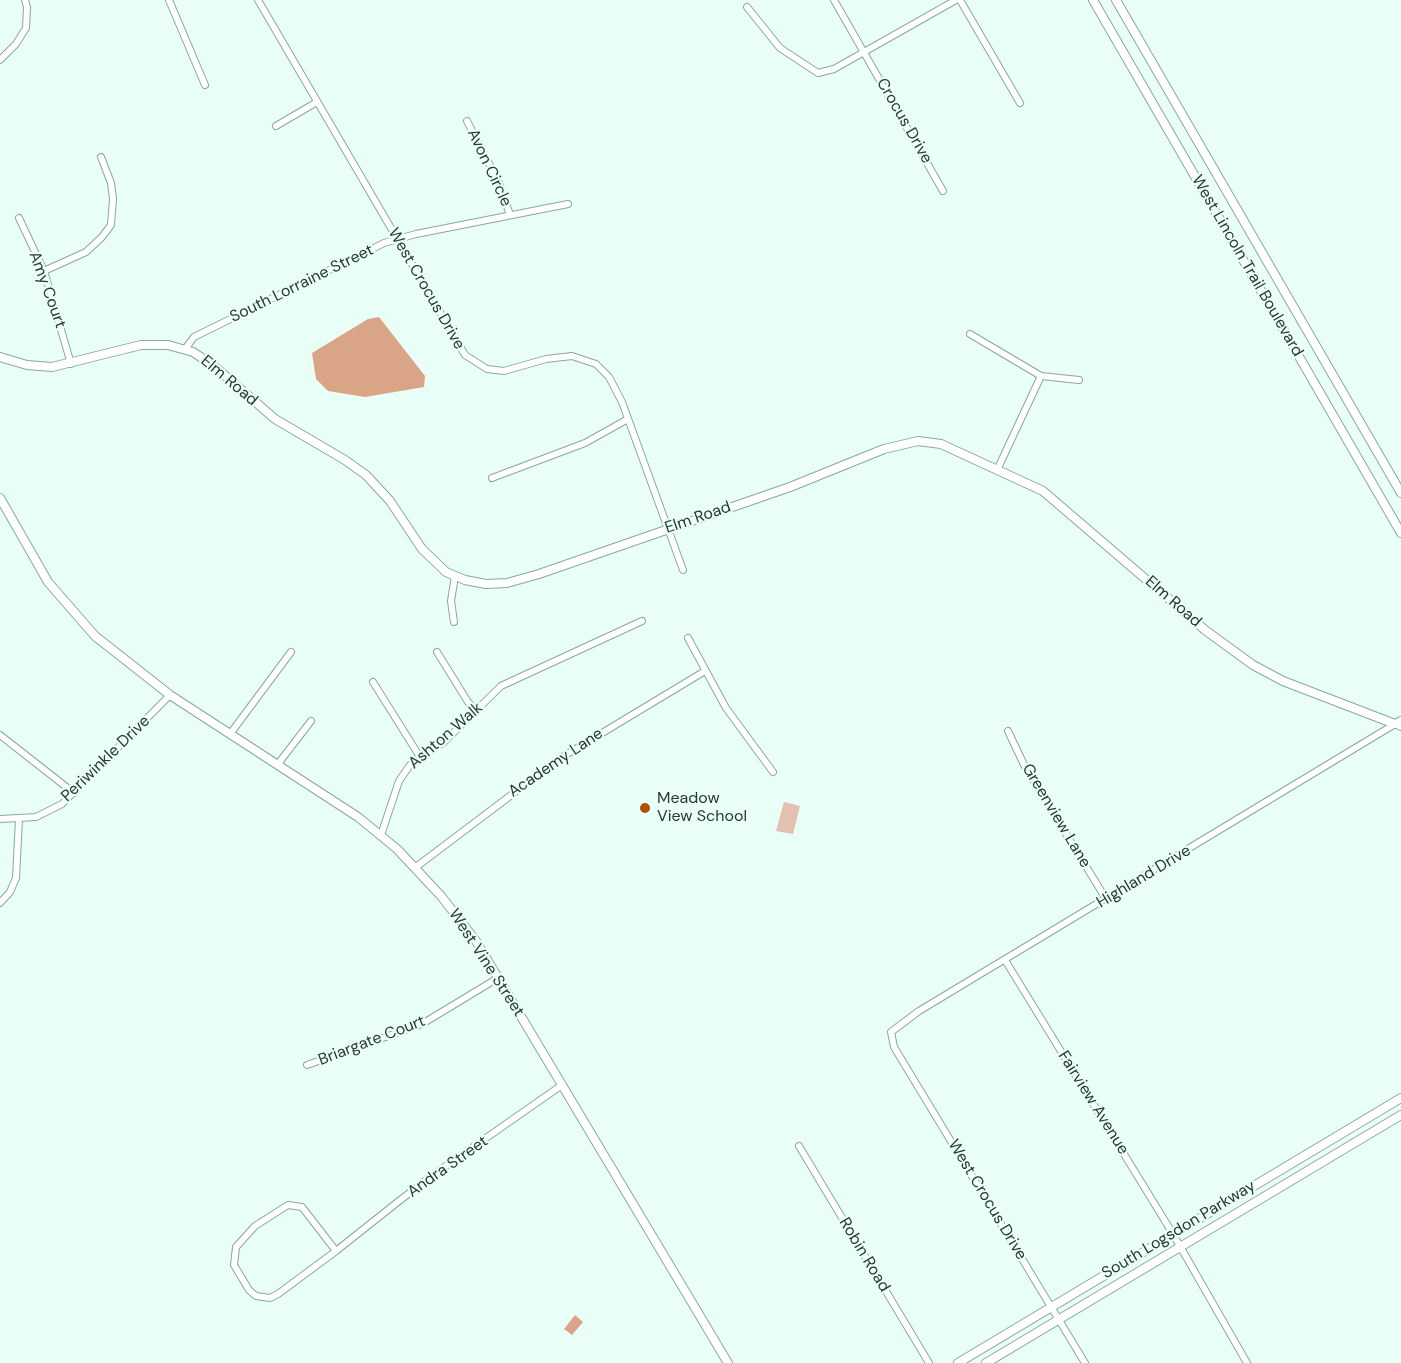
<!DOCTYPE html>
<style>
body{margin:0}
canvas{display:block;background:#e9fef7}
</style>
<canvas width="1401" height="1363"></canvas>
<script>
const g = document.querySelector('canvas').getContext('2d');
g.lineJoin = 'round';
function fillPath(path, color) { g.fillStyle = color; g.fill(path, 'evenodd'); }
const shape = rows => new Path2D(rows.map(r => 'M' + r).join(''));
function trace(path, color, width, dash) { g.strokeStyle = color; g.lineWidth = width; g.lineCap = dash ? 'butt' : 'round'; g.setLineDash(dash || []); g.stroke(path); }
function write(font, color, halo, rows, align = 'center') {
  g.font = font + ' "DM Sans",sans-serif'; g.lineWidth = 4.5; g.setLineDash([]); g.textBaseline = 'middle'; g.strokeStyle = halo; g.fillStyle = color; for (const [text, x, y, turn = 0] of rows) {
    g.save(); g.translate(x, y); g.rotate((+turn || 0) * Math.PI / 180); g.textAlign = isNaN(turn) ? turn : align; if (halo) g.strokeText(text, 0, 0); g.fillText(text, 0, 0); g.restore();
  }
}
const green = shape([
 [784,802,800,806,793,834,776,831]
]);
const water = shape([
 [379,317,425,376,424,387,365,397,328,391,316,379,312,353,368,319],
 [575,1315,583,1322,572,1335,564,1329]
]);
const street = shape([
 [169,0,205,85],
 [258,0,465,355,487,369,504,371,546,359,572,356,596,364,609,377,622,402,683,570],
 [834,0,943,191],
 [960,0,1020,103],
 [747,7,780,48,818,73,834,69,956,0],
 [0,60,16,44,26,28,27,7,25,0],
 [467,121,499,183,510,215],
 [276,126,317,102],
 [19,218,44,271,71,364],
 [44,271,86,252,102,237,111,225,113,199,111,183,101,157],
 [970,334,1041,376,1079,380],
 [185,349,194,337,384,243,416,234,568,204],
 [998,468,1041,376],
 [492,478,585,443,628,419],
 [454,622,451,601,455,576],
 [688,638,726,708,773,772],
 [437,652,468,702,476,710],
 [373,682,420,757],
 [1008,731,1025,767,1106,899],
 [230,734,291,652],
 [0,735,74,793],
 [278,764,311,721],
 [0,819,36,817,62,804,170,695],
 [381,835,399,781,410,765,444,742,501,686,642,621],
 [416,867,559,759,705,671],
 [0,903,10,892,16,878,19,819],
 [1005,960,1173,1234,1247,1363],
 [307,1065,422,1024,498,978],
 [799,1146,929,1363],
 [336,1251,302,1207,288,1205,255,1226,236,1247,234,1265,249,1290,256,1296,270,1298,278,1294,336,1251,399,1201,433,1175,562,1085],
 [1085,1363,894,1047,891,1032,919,1011,1395,724,1401,727]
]);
const secondary = shape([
 [1093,0,1401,533],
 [1116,0,1401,493],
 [0,357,27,365,52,367,141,345,168,345,193,352,214,366,275,419,345,460,366,475,390,501,422,549,446,572,465,580,486,584,507,583,539,574,790,487,884,449,918,441,941,444,1043,491,1205,630,1253,665,1283,681,1395,724,1401,721],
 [0,498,48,582,95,636,170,695,358,817,397,849,441,896,476,941,728,1363],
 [958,1363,1401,1098],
 [986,1363,1401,1115]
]);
const markers = [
 [645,808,6,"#af4f05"]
];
const streetNames = [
 ["Crocus Drive",904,121,60],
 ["Avon Circle",489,168,65],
 ["West Lincoln Trail Boulevard",1247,266,60],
 ["South Lorraine Street",302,284,-26],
 ["West Crocus Drive",426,289,60],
 ["Amy Court",47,290,70],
 ["Elm Road",229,381,40],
 ["Elm Road",698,518,-19],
 ["Elm Road",1173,602,41],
 ["Ashton Walk",446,736,-41],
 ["Periwinkle Drive",106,759,-44],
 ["Academy Lane",556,763,-34],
 ["Greenview Lane",1056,816,59],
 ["Highland Drive",1144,877,-31],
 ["West Vine Street",486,963,57],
 ["Briargate Court",372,1041,-21],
 ["Fairview Avenue",1093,1103,58],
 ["Andra Street",448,1167,-35],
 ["West Crocus Drive",987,1200,59],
 ["South Logsdon Parkway",1179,1230,-31],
 ["Robin Road",864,1255,59]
];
const poiNames = [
 ["Meadow",657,799],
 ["View School",657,817]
];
fillPath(green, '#e3c0af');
fillPath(water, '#daa487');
trace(street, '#87a99e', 8);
trace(secondary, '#87a99e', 10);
trace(street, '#fff', 6);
trace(secondary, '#fff', 8);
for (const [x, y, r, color] of markers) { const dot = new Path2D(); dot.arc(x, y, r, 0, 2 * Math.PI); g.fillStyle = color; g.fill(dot); trace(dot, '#e9fef7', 2); }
write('16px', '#293732', '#e9fef7', streetNames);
write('16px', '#293732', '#e9fef7', poiNames, 'left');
</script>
